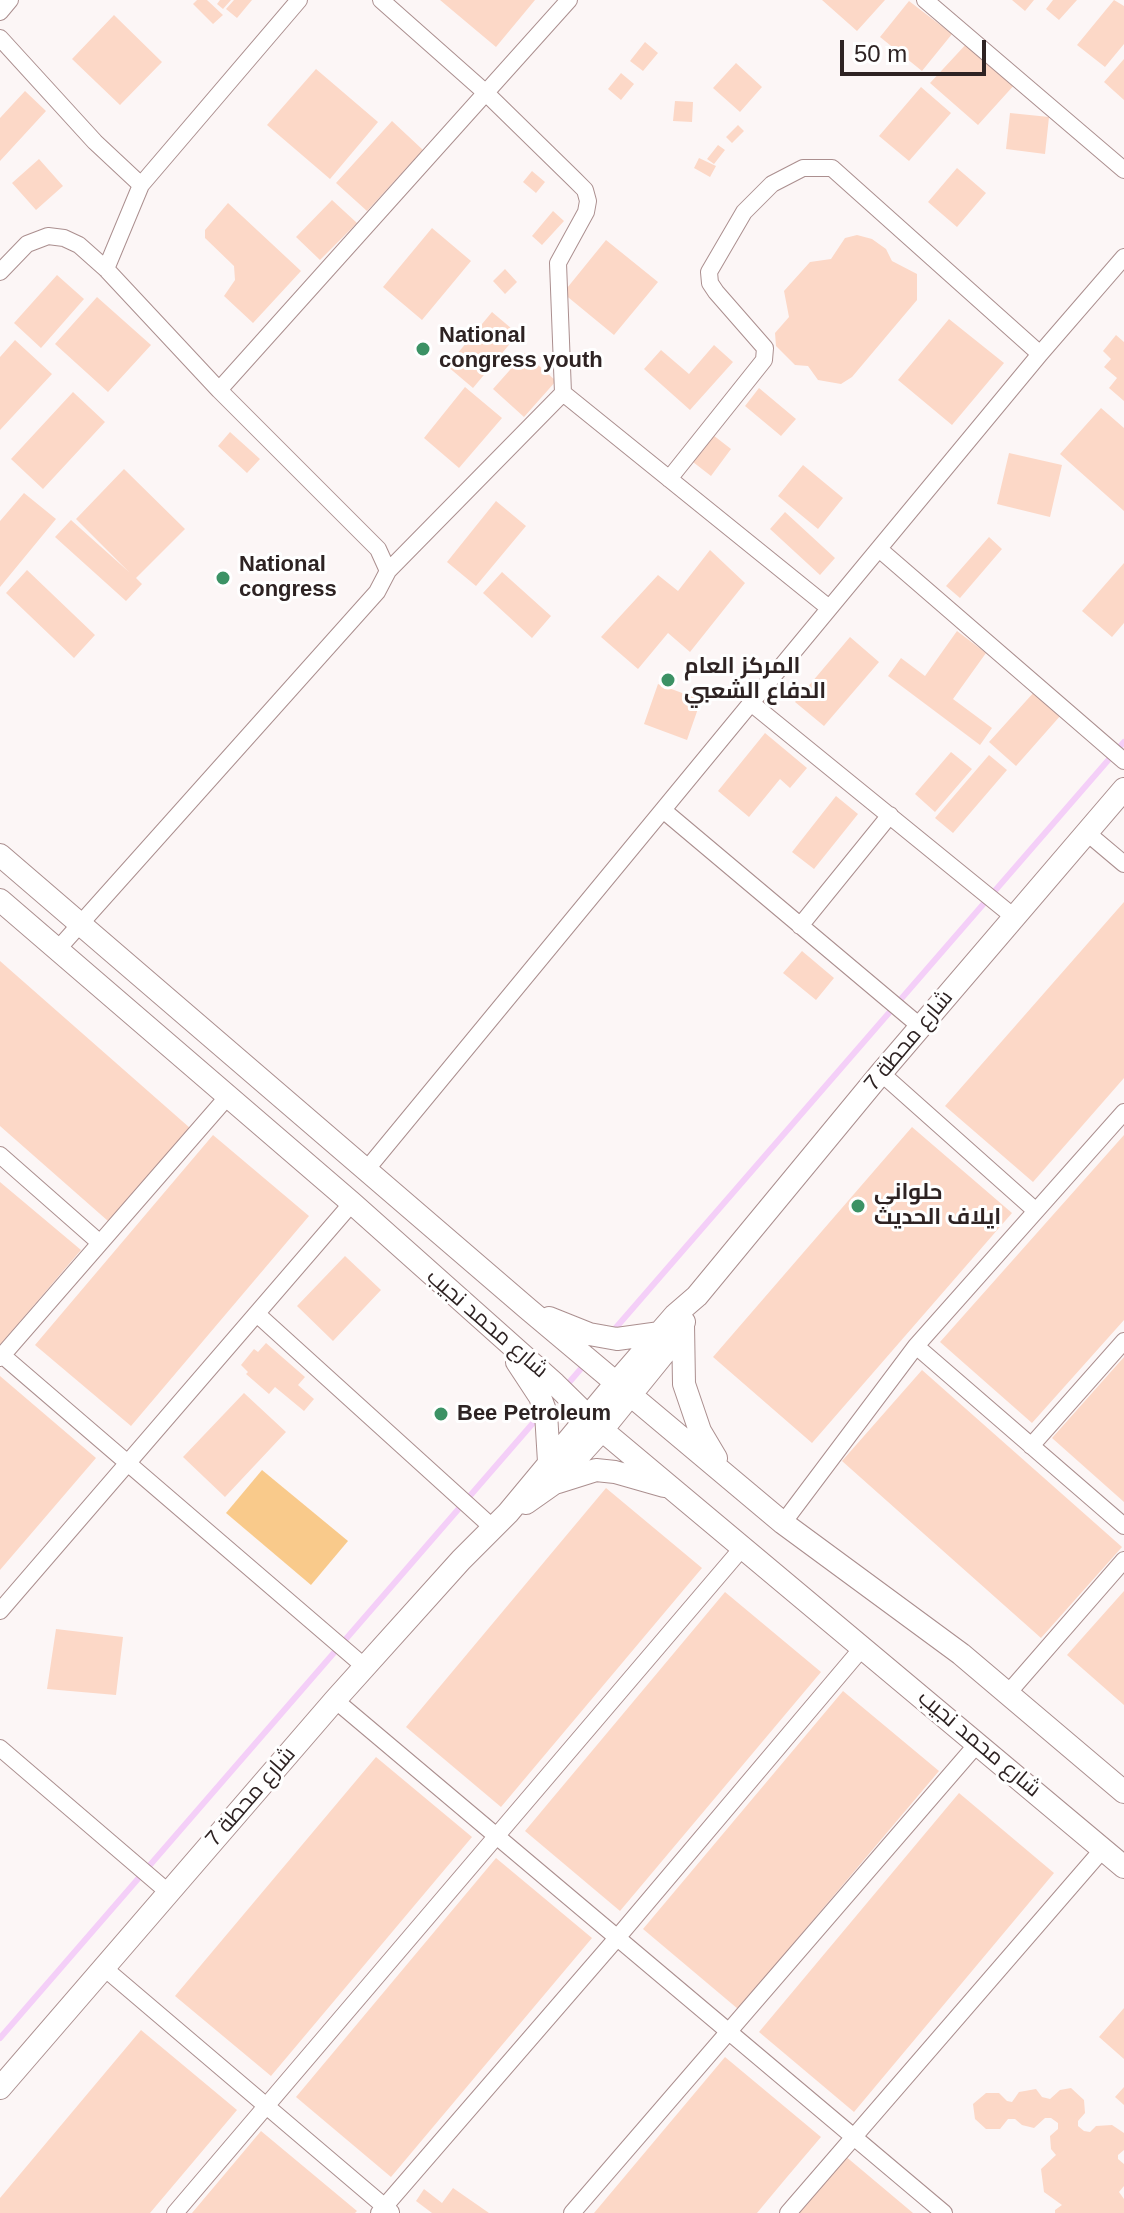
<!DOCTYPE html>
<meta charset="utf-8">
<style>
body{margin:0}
#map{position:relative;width:1124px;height:2213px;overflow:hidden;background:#fcf6f6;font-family:Arial,sans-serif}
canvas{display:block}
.scale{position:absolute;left:840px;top:40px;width:146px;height:36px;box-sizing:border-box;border:4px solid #2e2323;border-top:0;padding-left:10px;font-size:24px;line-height:28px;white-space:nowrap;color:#2e2323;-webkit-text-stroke:6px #fff;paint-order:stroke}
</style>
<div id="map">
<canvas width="1124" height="2213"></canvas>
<div class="scale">50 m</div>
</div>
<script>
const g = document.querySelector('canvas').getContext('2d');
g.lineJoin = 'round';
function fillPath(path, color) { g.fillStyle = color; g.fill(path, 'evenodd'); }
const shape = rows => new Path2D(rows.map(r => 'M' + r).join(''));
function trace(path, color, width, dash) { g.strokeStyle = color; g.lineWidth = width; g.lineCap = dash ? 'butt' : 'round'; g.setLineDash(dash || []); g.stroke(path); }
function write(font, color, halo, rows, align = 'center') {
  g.font = font + ' Arial,Cairo,sans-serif'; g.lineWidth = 6; g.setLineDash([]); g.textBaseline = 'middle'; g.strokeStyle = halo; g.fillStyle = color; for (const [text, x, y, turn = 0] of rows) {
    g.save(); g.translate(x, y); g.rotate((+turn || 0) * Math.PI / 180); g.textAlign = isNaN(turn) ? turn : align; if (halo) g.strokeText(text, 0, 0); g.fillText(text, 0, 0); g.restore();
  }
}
const green = shape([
 [262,1470,348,1541,311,1585,226,1513]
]);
const stream = shape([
 [613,1331,1124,742],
 [566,1386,585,1364],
 [0,2038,540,1415]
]);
const building = shape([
 [197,0,207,0,223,15,213,24,193,4],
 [220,0,231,0,223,9,217,4],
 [234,0,252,0,237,18,226,9],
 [440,0,535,0,496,47],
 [822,0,885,0,857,31],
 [1012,0,1034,0,1025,11],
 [1053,0,1077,0,1059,20,1046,9],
 [1114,0,1124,6,1124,44,1105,67,1077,45],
 [909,1,952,34,922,71,880,37],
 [114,15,162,62,120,105,72,59],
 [969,41,1016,83,978,125,930,83],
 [645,42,658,53,643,71,630,61],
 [1124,59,1124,100,1104,82],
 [736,63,762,87,740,112,713,88],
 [316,69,378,122,330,179,267,125],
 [621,73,634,84,621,100,608,89],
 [921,87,951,113,909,161,879,136],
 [25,91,46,111,0,161,0,118],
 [675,101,693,102,692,122,673,121],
 [1010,113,1049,117,1045,154,1006,149],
 [392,121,423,150,367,211,336,183],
 [738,125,744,131,732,143,726,137],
 [718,145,725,150,714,164,707,159],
 [699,158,716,166,710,177,694,168],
 [39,159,63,186,36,210,12,183],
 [957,168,986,193,957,227,928,202],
 [532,171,545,182,536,193,523,182],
 [332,200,357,223,320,260,296,237],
 [228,203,301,271,253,323,224,296,235,280,234,266,205,238,205,230],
 [553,211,564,221,542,245,532,236],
 [432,228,471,261,422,320,383,287],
 [857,235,872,239,886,249,892,261,917,274,917,300,852,377,841,384,818,380,808,366,795,365,776,346,775,333,789,317,784,291,810,262,831,259,845,238],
 [606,240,658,282,614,335,563,293],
 [505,269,517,282,505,294,493,281],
 [57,275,84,299,41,348,14,323],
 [97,297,151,345,108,392,55,344],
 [492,312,518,334,473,388,447,366],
 [949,319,1004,363,952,425,898,380],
 [1116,335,1124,342,1124,401,1109,388,1117,378,1104,367,1111,359,1103,351],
 [15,340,52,374,0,430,0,357],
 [714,345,733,362,690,410,644,369,661,350,689,374],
 [525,353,556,381,524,417,493,389],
 [465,387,502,418,459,468,424,438],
 [759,388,796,419,781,436,745,406],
 [73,392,105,422,43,489,11,459],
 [1101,408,1124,428,1124,511,1060,454],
 [230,432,260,459,247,473,218,446],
 [713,435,731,449,711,476,693,462],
 [1009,453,1062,465,1050,517,997,504],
 [803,465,843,498,818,529,778,496],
 [124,469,185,529,136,578,142,584,126,601,55,537,71,520,129,572,76,519],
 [24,493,56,519,0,587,0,521],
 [496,501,526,526,476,586,447,562],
 [785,512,835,558,820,575,770,529],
 [989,537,1002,549,960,598,946,586],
 [710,550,745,583,690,652,668,633,638,669,601,637,658,575,678,591],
 [1124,563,1124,623,1112,637,1082,611],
 [27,570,95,635,74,658,6,593],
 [502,572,551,616,532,638,483,593],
 [957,631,986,653,953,699,992,728,980,745,888,676,901,658,925,676],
 [850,637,879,662,824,726,795,702],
 [658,684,701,700,687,740,644,724],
 [1035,691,1061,715,1016,766,989,742],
 [765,733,807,768,790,788,780,779,749,817,718,791],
 [951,752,972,769,935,812,915,794],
 [989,755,1007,770,953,833,935,818],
 [836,796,858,814,814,869,792,852],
 [1124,902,1124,1078,1033,1182,945,1106],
 [802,951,834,978,816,1000,783,973],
 [0,961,190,1128,108,1221,0,1126],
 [912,1127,1012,1213,812,1443,713,1357],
 [213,1135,309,1216,131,1426,35,1345],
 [1124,1135,1124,1320,1032,1423,940,1342],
 [0,1182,81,1250,0,1345],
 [345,1256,381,1290,333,1341,297,1306],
 [266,1343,305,1377,298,1385,314,1399,304,1411,275,1387,269,1394,246,1374,248,1372,241,1365,254,1349,258,1352],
 [1124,1357,1124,1502,1052,1438],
 [922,1370,1122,1547,1041,1638,842,1461],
 [0,1376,96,1458,0,1570],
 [244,1393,286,1432,225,1497,183,1457],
 [606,1488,702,1568,501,1807,406,1727],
 [1124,1591,1124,1705,1067,1655],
 [725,1592,821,1672,620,1911,525,1831],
 [56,1629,123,1637,116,1695,47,1689],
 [843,1691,939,1771,738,2009,643,1929],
 [376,1757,472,1837,271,2076,175,1996],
 [959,1793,1054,1873,854,2112,759,2032],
 [496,1858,592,1938,391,2177,296,2097],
 [1124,2008,1124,2059,1099,2037],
 [141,2030,237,2110,150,2213,0,2213,0,2198],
 [725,2057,821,2137,787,2177,757,2213,594,2213],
 [1124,2087,1124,2105,1115,2097],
 [1071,2088,1084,2100,1085,2113,1078,2121,1078,2126,1084,2131,1090,2132,1096,2126,1112,2125,1124,2133,1124,2150,1118,2155,1118,2159,1124,2164,1124,2186,1119,2192,1124,2199,1124,2213,1055,2213,1055,2210,1062,2205,1044,2192,1041,2169,1056,2155,1051,2149,1050,2136,1058,2129,1058,2123,1051,2118,1045,2118,1034,2128,1022,2125,1015,2119,1008,2119,1000,2129,986,2129,975,2119,973,2104,986,2093,999,2093,1007,2101,1012,2102,1019,2092,1036,2089,1042,2097,1050,2099,1060,2090],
 [261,2131,357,2211,355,2213,192,2213],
 [844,2155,913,2213,795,2213],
 [453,2188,489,2213,432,2213,416,2201,424,2189,442,2203]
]);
const street = shape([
 [381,0,486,93,574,179,585,190,588,201,586,212,558,263,563,393,388,571],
 [925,0,1124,170],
 [0,12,10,0],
 [0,38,95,142,141,185],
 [106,269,141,185,299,0],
 [0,272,27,244,48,236,64,238,79,245,106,269,219,390,378,549,388,571,377,592,57,950],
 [219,390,569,0],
 [563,393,829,608],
 [669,479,764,360,765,348,716,292,710,283,709,272,744,212,772,184,803,168,832,168,1040,354],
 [879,549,1124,761],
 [663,810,921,1027],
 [1086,832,1124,864],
 [1014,917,751,703,1040,354,1124,257],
 [800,926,890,815],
 [881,1073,1036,1211],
 [0,1155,100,1243],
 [367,1169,751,703],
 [257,1314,492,1527],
 [916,1346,1124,1526],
 [2,1355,365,1667],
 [0,1358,229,1095],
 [1031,1446,1124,1341],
 [783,1523,916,1346,1124,1112],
 [0,1611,352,1203],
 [1009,1692,1124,1560],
 [335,1700,944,2213],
 [0,1748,168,1892],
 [103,1967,391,2212],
 [175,2213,743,1547],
 [379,2213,617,1938,863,1647],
 [572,2213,978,1743],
 [788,2213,1103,1849]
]);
const secondary = shape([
 [0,855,528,1309,783,1523,961,1654,1124,1792],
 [0,900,352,1203,555,1384,602,1430,1124,1867],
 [549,1318,589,1334,617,1339,660,1333],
 [683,1324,684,1384,700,1431,716,1458],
 [517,1362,540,1397,546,1413,549,1462],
 [558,1482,596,1470,615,1472,664,1486],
 [526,1503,553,1484,602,1430,666,1351,684,1322],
 [0,2088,335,1700,461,1560,508,1513,616,1383,675,1315,697,1296,881,1073,1124,789]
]);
const markers = [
 [423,349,8,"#3c9265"],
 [223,578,8,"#3c9265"],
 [668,680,8,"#3c9265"],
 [858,1206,8,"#3c9265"],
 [441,1414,8,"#3c9265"]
];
const poiNames = [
 ["National",439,336],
 ["congress youth",439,361],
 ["National",239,565],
 ["congress",239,590],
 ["المركز العام",684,667],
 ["الدفاع الشعبي",684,692],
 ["حلواني",874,1193],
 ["ايلاف الحديث",874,1218],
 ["Bee Petroleum",457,1414]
];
const streetNames = [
 ["شارع محطة 7",909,1041,-50],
 ["شارع محمد نجيب",487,1324,41],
 ["شارع محمد نجيب",979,1744,40],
 ["شارع محطة 7",251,1797,-49]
];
fillPath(green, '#f9ca8b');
trace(stream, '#f4cff8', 6);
fillPath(building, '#fcd8c7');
trace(street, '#ab8f8f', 18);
trace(secondary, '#ab8f8f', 24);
trace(street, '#fff', 16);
trace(secondary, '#fff', 22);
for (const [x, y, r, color] of markers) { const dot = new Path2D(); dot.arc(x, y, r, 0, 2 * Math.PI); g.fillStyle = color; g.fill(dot); trace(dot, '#fff', 3); }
write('bold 22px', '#2e2323', '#fff', poiNames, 'left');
write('22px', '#2e2323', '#fff', streetNames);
</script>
